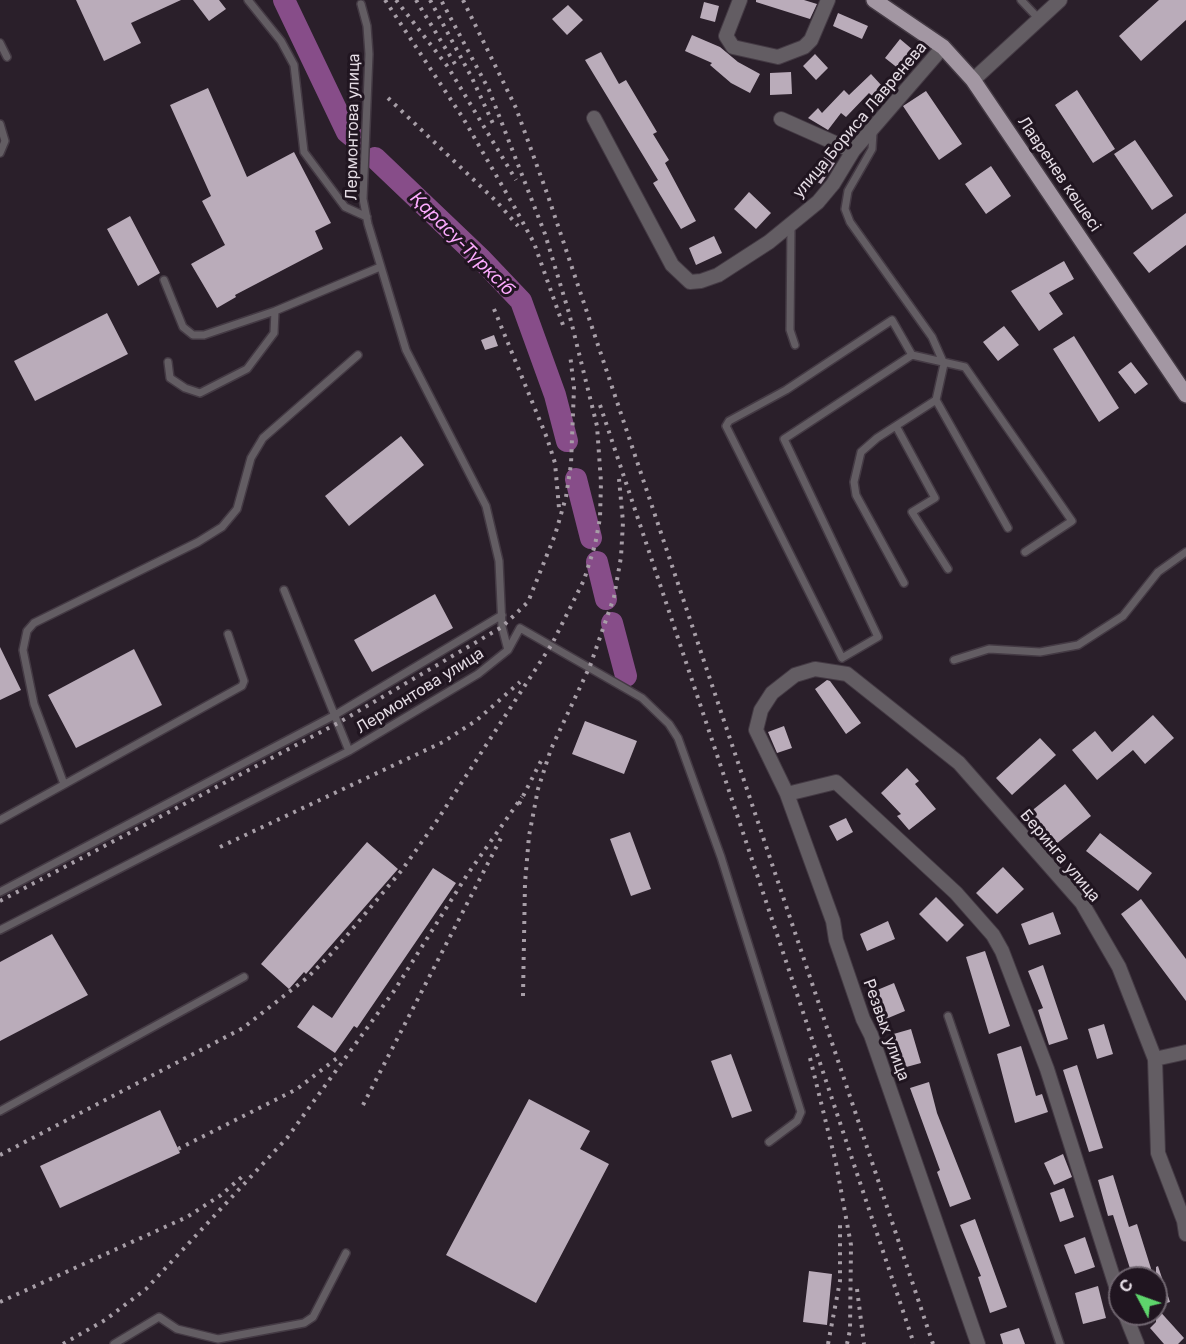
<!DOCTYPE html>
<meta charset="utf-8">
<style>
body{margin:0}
#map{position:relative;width:1186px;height:1344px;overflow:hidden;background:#2a1f2a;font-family:Inter,sans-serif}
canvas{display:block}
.north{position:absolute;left:1108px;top:1266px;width:60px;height:60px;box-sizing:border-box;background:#201520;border:2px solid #6f656f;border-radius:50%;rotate:311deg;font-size:16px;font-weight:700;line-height:24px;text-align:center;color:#e5dde5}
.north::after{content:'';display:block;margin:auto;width:21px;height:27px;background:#5ed56c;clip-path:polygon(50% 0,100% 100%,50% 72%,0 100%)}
</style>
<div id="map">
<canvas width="1186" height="1344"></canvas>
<div class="north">С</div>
</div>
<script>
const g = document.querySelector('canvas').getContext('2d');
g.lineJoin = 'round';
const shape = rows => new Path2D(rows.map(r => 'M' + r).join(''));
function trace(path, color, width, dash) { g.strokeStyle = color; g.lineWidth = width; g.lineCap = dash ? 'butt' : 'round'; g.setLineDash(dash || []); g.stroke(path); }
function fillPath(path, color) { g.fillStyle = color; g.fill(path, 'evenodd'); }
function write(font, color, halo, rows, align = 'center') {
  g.font = font + ' Inter,sans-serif'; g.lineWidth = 6; g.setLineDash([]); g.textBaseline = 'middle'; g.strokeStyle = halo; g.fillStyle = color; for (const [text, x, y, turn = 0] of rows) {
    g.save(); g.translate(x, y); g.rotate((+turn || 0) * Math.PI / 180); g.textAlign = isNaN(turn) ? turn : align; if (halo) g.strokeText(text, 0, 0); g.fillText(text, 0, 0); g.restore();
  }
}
const river = shape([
 [284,0,347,132,358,141],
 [375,158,482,260,521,301,555,395,567,441],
 [576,479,591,538],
 [597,562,606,599],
 [612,623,626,676]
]);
const building = shape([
 [76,0,181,0,131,23,141,43,104,61],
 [193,0,219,0,226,9,209,21],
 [756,0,804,0,817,4,810,19,756,2],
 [1159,0,1186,0,1186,20,1141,61,1119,36],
 [704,2,719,6,715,22,700,18],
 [568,5,583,20,567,35,552,19],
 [838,13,868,26,862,39,833,26],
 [692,35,720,47,738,62,760,74,750,93,731,83,710,65,712,63,685,51],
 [900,39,919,55,904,73,885,58],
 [601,52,619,84,626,80,657,132,653,134,669,160,665,163,696,221,681,229,653,183,658,180,585,60],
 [815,54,828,68,816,80,803,66],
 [791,72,792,94,770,95,770,73],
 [871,74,882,86,872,96,869,93,846,117,841,113,828,130,808,118,818,108,822,113,844,90,849,95],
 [208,88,247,177,294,152,331,223,315,231,323,249,235,295,236,297,217,308,191,264,225,245,202,201,211,196,170,105],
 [1077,90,1115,149,1093,163,1055,105],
 [926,91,962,144,939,160,903,106],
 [1135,140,1173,196,1152,210,1114,154],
 [824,157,835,163,821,184,812,179],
 [991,166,1011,196,986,214,965,184],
 [749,192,771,213,756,229,734,209],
 [1186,213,1186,245,1149,273,1133,253],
 [130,216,160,273,138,286,107,229],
 [714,236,722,253,696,265,689,248],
 [1064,261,1074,279,1049,293,1063,314,1039,331,1011,291],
 [107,313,128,354,35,401,14,361],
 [1004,326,1019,345,998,361,983,342],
 [494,335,498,346,485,350,481,340],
 [1074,336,1119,408,1099,422,1053,349],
 [1131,362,1148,384,1135,394,1118,372],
 [401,436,424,465,349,526,325,496],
 [435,594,453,628,372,672,354,640],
 [0,647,21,690,0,700],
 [134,649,162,705,76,748,48,695],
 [827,680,830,681,861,723,846,734,815,689],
 [1153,715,1174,738,1145,764,1133,750,1097,780,1072,750,1095,731,1112,752],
 [585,721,637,741,624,774,572,754],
 [784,726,792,748,777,753,768,732],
 [1040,738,1056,755,1012,795,996,778],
 [907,768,919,781,915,784,936,809,909,830,897,816,901,814,881,793],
 [1065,784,1091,816,1050,849,1024,817],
 [846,818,853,832,837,841,829,826],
 [630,832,651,889,631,896,610,839],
 [1100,833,1152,873,1138,891,1086,851],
 [367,842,398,869,306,974,304,972,289,989,261,964],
 [1003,867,1024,889,997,914,976,893],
 [433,868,456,883,357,1028,354,1026,335,1053,297,1027,313,1005,332,1018],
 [936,897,964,925,947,942,919,914],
 [1141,899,1186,959,1186,1001,1121,914],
 [1053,912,1061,934,1029,945,1021,924],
 [888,921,895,939,867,951,860,934],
 [52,934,88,995,0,1041,0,962],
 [985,951,1010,1026,989,1034,966,957],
 [1043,965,1068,1039,1049,1045,1038,1010,1043,1008,1028,971],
 [894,983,905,1011,881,1021,870,993],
 [1104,1024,1113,1054,1097,1059,1088,1029],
 [911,1029,921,1063,899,1069,890,1035],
 [1021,1046,1036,1096,1042,1094,1048,1112,1015,1123,997,1054],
 [731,1054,752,1111,732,1118,711,1061],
 [1077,1065,1103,1148,1089,1152,1063,1070],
 [929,1082,937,1113,971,1199,950,1207,937,1172,940,1170,910,1088],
 [529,1099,590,1131,580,1149,609,1164,536,1303,446,1255],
 [160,1110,180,1153,60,1208,40,1166],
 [1063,1154,1072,1177,1054,1185,1044,1163],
 [1113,1175,1129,1227,1137,1224,1154,1278,1133,1278,1113,1215,1108,1216,1098,1180],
 [1064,1188,1074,1217,1060,1222,1050,1193],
 [975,1219,1007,1307,990,1313,978,1277,981,1276,960,1225],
 [1085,1237,1095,1267,1075,1274,1064,1245],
 [1158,1266,1170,1302,1156,1306,1156,1267],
 [809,1271,832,1274,827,1325,803,1322],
 [1098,1286,1106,1318,1083,1324,1075,1293],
 [1156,1307,1184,1338,1178,1344,1164,1344,1150,1328,1156,1322],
 [1019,1328,1025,1344,1003,1344,1000,1334]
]);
const lane = shape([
 [248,0,281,41,294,65,304,152,345,207,367,217],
 [1021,0,1039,19],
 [0,43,7,57],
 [0,124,5,141,0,153],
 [873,132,872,149,848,191,845,209,850,222,932,337,944,364,936,400,877,438,861,452,854,482,856,495,904,583],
 [791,226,790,330,795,345],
 [164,280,183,327,193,335,204,335,275,311],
 [912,355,892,320,786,390,729,421,726,426,842,658,878,637,784,439,912,355,965,367,1072,521,1025,552],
 [168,362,170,378,185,388,200,393,247,369,274,333,275,311,380,267],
 [936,400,1008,528],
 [896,426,935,498,912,512,948,569],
 [284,590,349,751],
 [508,650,520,628,642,698,669,724,678,738,721,857,801,1112,797,1121,769,1142],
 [954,660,989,649,1040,652,1078,645,1123,616,1158,572,1186,552],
 [64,784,34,704,23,650,27,631,34,623,198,542,222,527,237,509,251,458,263,438,358,355],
 [0,820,242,686,244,681,228,634],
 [0,892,335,715,502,615],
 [0,930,349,751,478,674,508,650,502,627,499,561,486,506,406,350,368,224,363,199,369,54,367,26,361,4],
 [948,1016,1060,1344],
 [0,1111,244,977],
 [114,1344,159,1317,177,1329,218,1339,304,1323,313,1317,346,1253]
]);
const street = shape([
 [740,0,726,36,733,47,778,57,804,47,811,40,828,0],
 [973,80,1060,0],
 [594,118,672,265,690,282,701,281,718,275,769,242,818,202,833,184,853,151,943,47],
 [781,119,853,151],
 [787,794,836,782,956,893,993,935,1002,951,1047,1069,1120,1299],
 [1155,1059,1186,1052],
 [1125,1314,1137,1344],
 [978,1344,871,1035,863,1019,836,940,833,921,787,794,756,730,761,710,772,693,795,675,815,669,847,674,959,763,1082,903,1119,967,1155,1059,1158,1153,1184,1221,1186,1234]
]);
const primary = shape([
 [874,0,943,47,973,80,1186,395]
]);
const rail = shape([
 [385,0,463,118,515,208,534,243,563,325],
 [396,0,448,67,516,180],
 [416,0,455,64],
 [430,0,472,78,495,128],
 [463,0,516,108,548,196,933,1344],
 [388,98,497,202,518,226],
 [494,309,547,438,555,463,559,508],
 [600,405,914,1344],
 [519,804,541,761],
 [220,847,443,742,477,720,520,682],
 [0,901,338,723,502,627,528,602,555,535,566,497,571,464,574,388,570,354],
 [523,996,525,883,529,836,538,789,551,749,590,666,614,597,621,557,623,522,619,479],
 [810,1058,836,1163,851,1245,850,1330,847,1344],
 [363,1105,501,838],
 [178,1149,297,1089,341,1055],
 [0,1155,243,1028,308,977,333,952,402,870,436,822,552,644,584,580,595,545,600,518,601,482,597,426,569,313,545,234,489,90,441,0],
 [857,1289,864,1344],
 [0,1302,187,1217,221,1195,244,1175],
 [63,1344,105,1320,146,1289,287,1138,394,991,467,875,522,797],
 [828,1344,840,1281,840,1220]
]);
const streetNames = [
 ["улица Бориса Лавренева",860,120,-50],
 ["Лермонтова улица",353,127,-89],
 ["Лавренев көшесі",1059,174,56],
 ["Лермонтова улица",420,691,-32],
 ["Беринга улица",1060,856,50],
 ["Резвых улица",886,1030,70]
];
const waterNames = [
 ["Қарасу-Түрксіб",462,244,45]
];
trace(river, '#874d89', 22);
fillPath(building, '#baacba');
trace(lane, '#443a44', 10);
trace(street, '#443a44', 16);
trace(primary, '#443a44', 18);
trace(lane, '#635d63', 7);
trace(street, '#635d63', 14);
trace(primary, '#a397a3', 15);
trace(rail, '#a79ea7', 4, [3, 6]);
write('16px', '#e5dde5', '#201520', streetNames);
write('italic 18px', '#fdabff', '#201520', waterNames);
</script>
